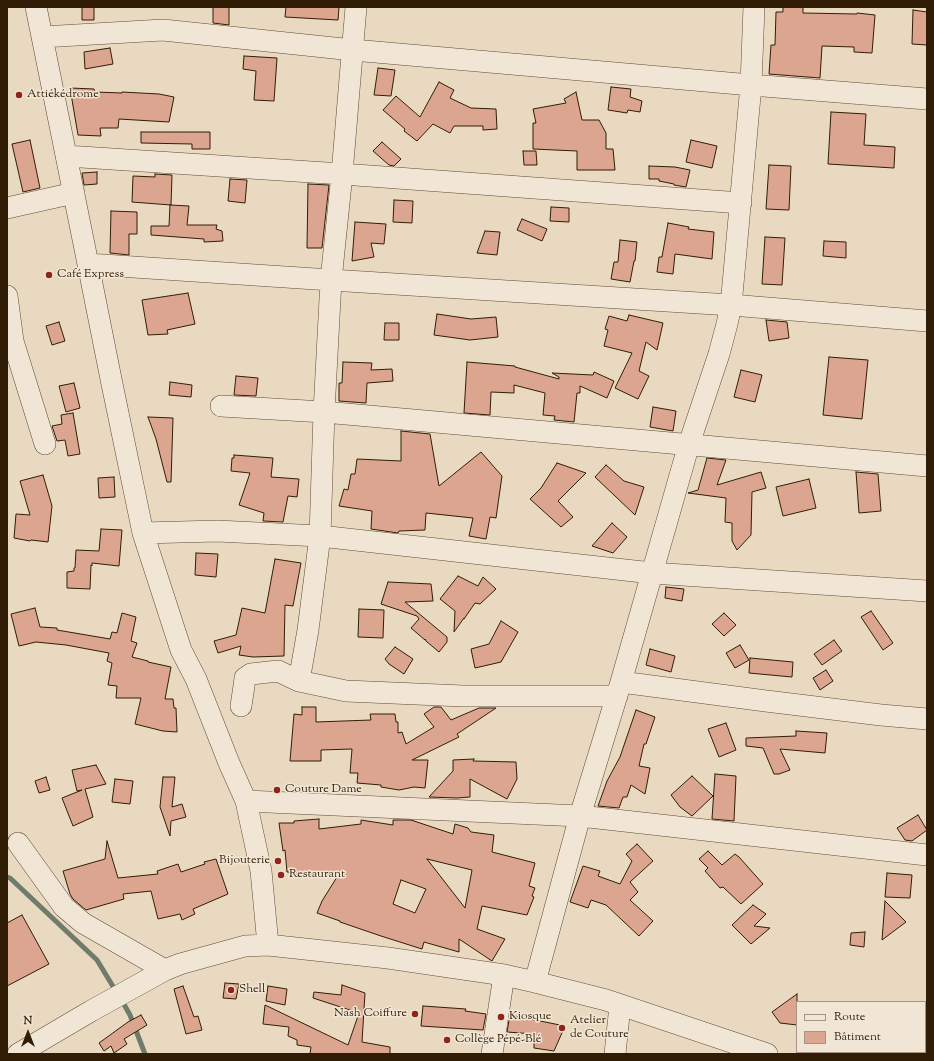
<!DOCTYPE html>
<meta charset="utf-8">
<style>
body{margin:0}
#map{position:relative;width:934px;height:1061px;overflow:hidden;background:#e9d9c0;font-family:"Sorts Mill Goudy",serif}
canvas{display:block}
.frame{position:absolute;inset:0;border:8px solid #311d05;pointer-events:none}
.legend{position:absolute;left:796px;top:1001px;width:130px;height:52px;box-sizing:border-box;background:#f1e6d6;border:1px solid #a49682;margin:0;padding:5px 7px;list-style:none;font-size:12px;color:#311d05}
.legend li{display:flex;align-items:center;gap:8px;height:20px}
.legend b{width:20px;border:1px solid #a49682}
.north{position:absolute;left:8px;top:1013px;width:40px;height:40px;-webkit-text-stroke:3px #f1e6d6;paint-order:stroke;rotate:0deg;font-size:11px;font-weight:700;line-height:16px;text-align:center;color:#311d05}
.north::after{content:'';display:block;margin:auto;width:14px;height:18px;background:#311d05;clip-path:polygon(50% 0,100% 100%,50% 72%,0 100%)}
</style>
<div id="map">
<canvas width="934" height="1061"></canvas>
<div class="frame"></div>
<ul class="legend">
<li><b style="height:5px;background:#f1e6d6"></b>Route</li>
<li><b style="height:11px;background:#dba590"></b>Bâtiment</li>
</ul>
<div class="north">N</div>
</div>
<script>
const g = document.querySelector('canvas').getContext('2d');
g.lineJoin = 'round';
const shape = rows => new Path2D(rows.map(r => 'M' + r).join(''));
function trace(path, color, width, dash) { g.strokeStyle = color; g.lineWidth = width; g.lineCap = dash ? 'butt' : 'round'; g.setLineDash(dash || []); g.stroke(path); }
function fillPath(path, color) { g.fillStyle = color; g.fill(path, 'evenodd'); }
function write(font, color, halo, rows, align = 'center') {
  g.font = font + ' "Sorts Mill Goudy",serif'; g.lineWidth = 3; g.setLineDash([]); g.textBaseline = 'middle'; g.strokeStyle = halo; g.fillStyle = color; for (const [text, x, y, turn = 0] of rows) {
    g.save(); g.translate(x, y); g.rotate((+turn || 0) * Math.PI / 180); g.textAlign = isNaN(turn) ? turn : align; if (halo) g.strokeText(text, 0, 0); g.fillText(text, 0, 0); g.restore();
  }
}
const stream = shape([
 [7,877,10,878,97,960,117,993],
 [121,999,130,1015,145,1054]
]);
const building = shape([
 [82,7,94,7,94,20,82,20,82,7],
 [213,7,229,7,229,25,213,23,213,7],
 [286,7,339,7,338,20,285,17,286,7],
 [783,7,803,7,803,13,857,14,857,13,875,15,872,53,854,52,854,47,822,46,820,78,769,74,771,45,775,45,776,12,783,12,783,7],
 [913,10,927,12,927,45,912,44,913,10],
 [110,48,113,64,85,69,84,52,110,48],
 [244,56,277,58,274,101,254,100,256,71,243,69,244,56],
 [378,68,395,70,391,96,374,95,378,68],
 [439,82,454,90,450,98,471,108,496,109,497,129,483,130,483,126,454,126,450,133,433,124,417,141,404,131,405,129,383,110,396,96,420,117,439,82],
 [611,87,631,89,630,97,642,101,640,112,628,110,627,113,608,110,611,87],
 [70,88,94,89,95,92,122,93,122,92,159,94,174,97,169,122,119,119,118,128,100,128,101,136,78,135,70,88],
 [576,92,582,120,599,120,606,133,606,149,613,149,615,170,577,170,577,151,533,149,533,123,536,123,533,109,566,103,564,99,576,92],
 [831,112,866,114,864,145,895,147,894,168,828,164,831,112],
 [141,132,210,132,210,149,192,149,192,144,141,143,141,132],
 [30,140,40,188,23,192,12,144,30,140],
 [691,140,717,146,712,168,686,162,691,140],
 [382,142,401,159,394,166,389,165,373,151,382,142],
 [523,151,536,151,537,165,524,165,523,151],
 [769,165,791,166,789,210,766,209,769,165],
 [649,166,675,167,690,170,686,187,674,185,674,184,659,181,659,179,649,179,649,166],
 [97,172,97,184,84,185,82,173,97,172],
 [155,174,172,175,171,205,132,202,133,176,155,177,155,174],
 [230,179,247,180,245,203,228,201,230,179],
 [308,184,329,185,322,248,307,248,308,184],
 [394,200,413,201,412,223,393,222,394,200],
 [170,205,189,206,187,225,217,225,216,229,222,231,223,241,204,242,204,239,151,235,151,226,169,226,170,205],
 [551,207,569,208,569,222,550,221,551,207],
 [111,211,137,212,137,234,129,234,129,255,110,253,111,211],
 [522,219,547,229,542,241,517,230,522,219],
 [355,222,386,224,384,244,371,243,374,257,352,261,355,222],
 [668,223,689,227,688,229,714,232,712,259,675,254,673,274,657,272,659,257,662,257,668,223],
 [485,231,500,232,497,255,477,253,485,231],
 [765,237,785,238,782,285,762,284,765,237],
 [620,240,637,242,635,261,634,261,630,282,611,279,614,262,618,262,620,240],
 [824,241,846,242,846,258,823,256,824,241],
 [188,293,195,324,167,330,168,334,148,335,142,300,188,293],
 [437,314,471,319,496,317,498,337,470,340,434,335,437,314],
 [629,315,663,323,657,350,646,342,639,371,649,376,638,399,615,388,632,353,604,346,608,330,605,329,609,316,627,321,629,315],
 [766,320,787,322,789,338,769,341,766,320],
 [59,322,65,341,52,345,46,326,59,322],
 [385,323,399,323,399,340,384,340,385,323],
 [829,357,868,360,862,419,823,415,829,357],
 [343,362,372,363,371,370,392,369,393,381,367,383,366,403,339,401,339,383,342,383,343,362],
 [467,362,515,366,515,367,559,379,559,377,552,373,593,375,594,372,614,381,607,398,580,386,580,393,577,393,574,422,554,420,555,416,543,415,545,393,514,385,514,393,491,392,490,415,464,413,467,362],
 [741,370,762,375,755,402,734,397,741,370],
 [236,376,258,378,256,396,234,395,236,376],
 [170,382,192,385,191,397,169,395,170,382],
 [74,383,80,408,66,412,59,386,74,383],
 [653,407,676,411,673,431,650,427,653,407],
 [73,413,80,454,68,456,65,440,57,441,52,426,62,424,61,415,73,413],
 [148,417,173,418,171,482,167,482,156,439,148,417],
 [401,431,430,434,439,486,481,452,502,476,496,518,490,517,486,539,469,536,473,518,426,513,425,530,399,531,398,533,371,529,372,511,339,506,344,489,348,490,351,474,355,474,357,459,401,461,401,431],
 [234,455,273,458,271,477,299,479,297,497,288,496,283,522,263,521,264,513,239,505,250,473,231,471,232,458,234,458,234,455],
 [707,458,726,460,717,485,761,472,766,488,752,492,751,535,737,550,732,541,732,523,725,522,726,498,688,493,698,490,707,458],
 [557,463,586,473,558,501,573,517,561,527,530,499,541,488,557,463],
 [606,465,624,481,644,487,635,515,595,477,606,465],
 [856,472,878,474,881,511,859,513,856,472],
 [43,475,52,506,48,542,31,540,30,541,14,538,16,514,30,515,20,481,43,475],
 [114,477,115,497,99,498,98,478,114,477],
 [809,479,816,508,783,516,776,487,809,479],
 [612,523,627,537,613,553,592,546,612,523],
 [101,529,122,530,119,566,92,563,92,566,91,565,90,589,67,588,67,572,74,571,74,568,75,568,76,550,99,551,101,529],
 [196,553,218,554,216,577,195,575,196,553],
 [275,559,301,563,293,606,285,605,284,656,253,657,239,655,241,646,218,653,214,641,236,635,242,608,265,613,275,559],
 [458,576,478,586,483,577,496,589,480,604,475,603,464,619,464,618,454,632,455,611,440,599,458,576],
 [388,582,431,584,433,601,405,602,447,637,447,642,439,652,426,641,425,639,425,640,411,628,419,619,417,616,381,604,388,582],
 [666,587,684,589,682,601,665,598,666,587],
 [35,608,40,627,57,628,57,630,110,639,112,632,117,633,122,613,136,617,131,641,137,643,132,657,148,661,148,662,171,667,165,699,173,699,174,708,176,708,177,732,163,731,135,724,141,698,116,698,117,686,108,685,112,663,107,661,109,653,66,645,36,642,19,646,11,614,35,608],
 [359,609,384,610,383,638,358,637,359,609],
 [871,611,893,643,883,650,861,617,871,611],
 [724,613,736,625,724,636,712,624,724,613],
 [501,621,518,632,501,662,475,668,471,649,489,644,501,621],
 [834,640,842,651,822,665,814,654,834,640],
 [740,645,749,660,735,668,726,653,740,645],
 [395,647,413,659,404,674,389,664,385,659,395,647],
 [650,649,675,656,671,672,646,665,650,649],
 [750,658,793,662,792,677,749,673,750,658],
 [826,670,833,681,820,690,813,678,826,670],
 [302,707,316,707,316,722,371,720,370,714,395,714,396,722,398,722,398,733,402,732,406,744,434,727,424,714,434,707,441,707,451,720,479,708,496,708,457,734,459,737,412,760,428,760,425,788,414,787,399,790,381,787,381,785,357,783,358,773,350,773,352,749,321,750,321,761,290,761,294,714,302,715,302,707],
 [636,710,655,717,646,744,644,744,639,766,650,768,645,794,631,785,627,797,623,797,619,808,598,806,607,781,620,757,636,710],
 [726,723,736,750,719,757,708,729,726,723],
 [796,731,827,733,825,753,780,749,790,770,779,774,774,774,763,748,746,746,746,738,796,736,796,731],
 [474,759,473,761,516,762,517,779,507,799,470,779,470,797,457,798,429,797,453,771,453,760,474,759],
 [96,765,106,784,85,789,93,817,73,826,62,798,82,790,77,791,72,770,96,765],
 [715,774,736,776,734,821,712,819,715,774],
 [692,776,713,796,692,816,680,807,671,795,692,776],
 [46,777,50,790,39,793,35,781,46,777],
 [163,777,175,777,172,807,182,804,186,817,171,821,170,836,160,807,163,777],
 [115,779,133,781,130,804,112,802,115,779],
 [918,815,927,830,912,841,905,840,897,828,918,815],
 [319,819,319,829,361,824,361,820,393,825,393,820,411,820,453,834,455,824,468,828,471,832,494,835,492,852,535,863,529,886,535,888,532,896,534,897,527,915,482,906,477,929,505,939,492,961,459,939,459,952,424,942,422,949,381,936,340,922,340,921,317,913,322,901,337,877,287,872,285,850,283,851,279,823,294,823,294,821,319,819],
 [427,859,472,870,465,908,427,859],
 [401,880,426,889,415,913,393,904,401,880],
 [107,841,118,878,158,874,157,871,178,864,181,872,205,864,204,862,216,859,228,894,193,909,195,914,182,920,180,914,158,919,151,891,123,894,124,899,86,910,73,899,70,894,63,871,105,859,107,841],
 [637,844,653,861,630,882,638,892,630,900,653,921,639,936,606,905,591,900,588,908,570,902,583,866,600,871,598,876,620,884,632,861,626,854,637,844],
 [708,851,722,865,735,854,739,857,763,884,741,904,723,887,720,888,705,871,708,868,699,859,708,851],
 [887,873,912,875,910,898,885,897,887,873],
 [885,901,906,922,882,940,885,901],
 [753,905,766,914,754,926,770,928,751,944,732,925,753,905],
 [22,915,49,964,7,986,7,923,22,915],
 [865,932,864,947,850,945,851,933,865,932],
 [225,983,239,984,236,999,223,998,225,983],
 [342,985,365,993,362,1042,390,1047,390,1054,310,1054,311,1047,297,1045,297,1040,288,1036,289,1027,263,1024,265,1005,348,1045,359,1013,313,998,314,992,341,995,342,985],
 [183,986,194,1017,198,1016,202,1030,186,1034,174,989,183,986],
 [268,986,287,989,285,1005,266,1001,268,986],
 [797,994,797,1025,780,1023,772,1012,797,994],
 [423,1006,466,1009,465,1011,486,1014,483,1030,421,1026,423,1006],
 [141,1015,147,1025,124,1039,127,1044,114,1053,111,1046,104,1051,99,1043,128,1022,141,1015],
 [510,1015,565,1026,554,1051,534,1048,534,1034,507,1032,510,1015]
]);
const minor = shape([
 [36,7,88,264,112,384,143,533,181,650,196,679,229,763,246,801,261,871,268,945],
 [42,37,163,30,353,50,751,85,927,99],
 [66,156,342,174,741,203],
 [7,208,74,193],
 [88,264,331,280,731,305,927,321],
 [7,296,13,341,45,444],
 [221,406,324,412,927,466],
 [143,533,217,531,320,536,652,573,927,591],
 [299,681,308,630,320,536,324,412,331,280,342,174,356,7],
 [621,682,766,701,881,715,927,719],
 [241,706,244,686,245,678,251,674,278,671,299,681,346,691,463,696,617,696],
 [246,801,580,816,927,855],
 [18,843,64,907,83,923,165,970],
 [535,982,580,816,621,682,689,444,719,354,727,324,731,305,733,284,751,85,754,7],
 [18,1054,91,1011,165,970,180,964,245,946,268,945,388,958,504,975,535,982,606,1000,767,1054],
 [492,1054,504,975],
 [615,1054,620,1005]
]);
const markers = [
 [19,95,4,"#8f2418"],
 [49,275,4,"#8f2418"],
 [277,790,4,"#8f2418"],
 [278,861,4,"#8f2418"],
 [281,875,4,"#8f2418"],
 [231,990,4,"#8f2418"],
 [415,1014,4,"#8f2418"],
 [501,1017,4,"#8f2418"],
 [562,1028,4,"#8f2418"],
 [447,1040,4,"#8f2418"]
];
const poiNames = [
 ["Attiékédrome",27,95],
 ["Café Express",57,275],
 ["Couture Dame",285,790],
 ["Bijouterie",270,861,"right"],
 ["Restaurant",289,875],
 ["Shell",239,990],
 ["Nash Coiffure",407,1014,"right"],
 ["Kiosque",509,1017],
 ["Atelier",570,1021],
 ["de Couture",570,1035],
 ["Collège Pépé-Blé",455,1040]
];
trace(stream, '#6f7b6b', 5);
fillPath(building, '#dba590');
trace(building, '#311d05', 1);
trace(minor, '#5f4c34', 22);
trace(minor, '#f1e6d6', 21);
for (const [x, y, r, color] of markers) { const dot = new Path2D(); dot.arc(x, y, r, 0, 2 * Math.PI); g.fillStyle = color; g.fill(dot); trace(dot, '#f1e6d6', 1.5); }
write('12px', '#311d05', '#f1e6d6', poiNames, 'left');
</script>
